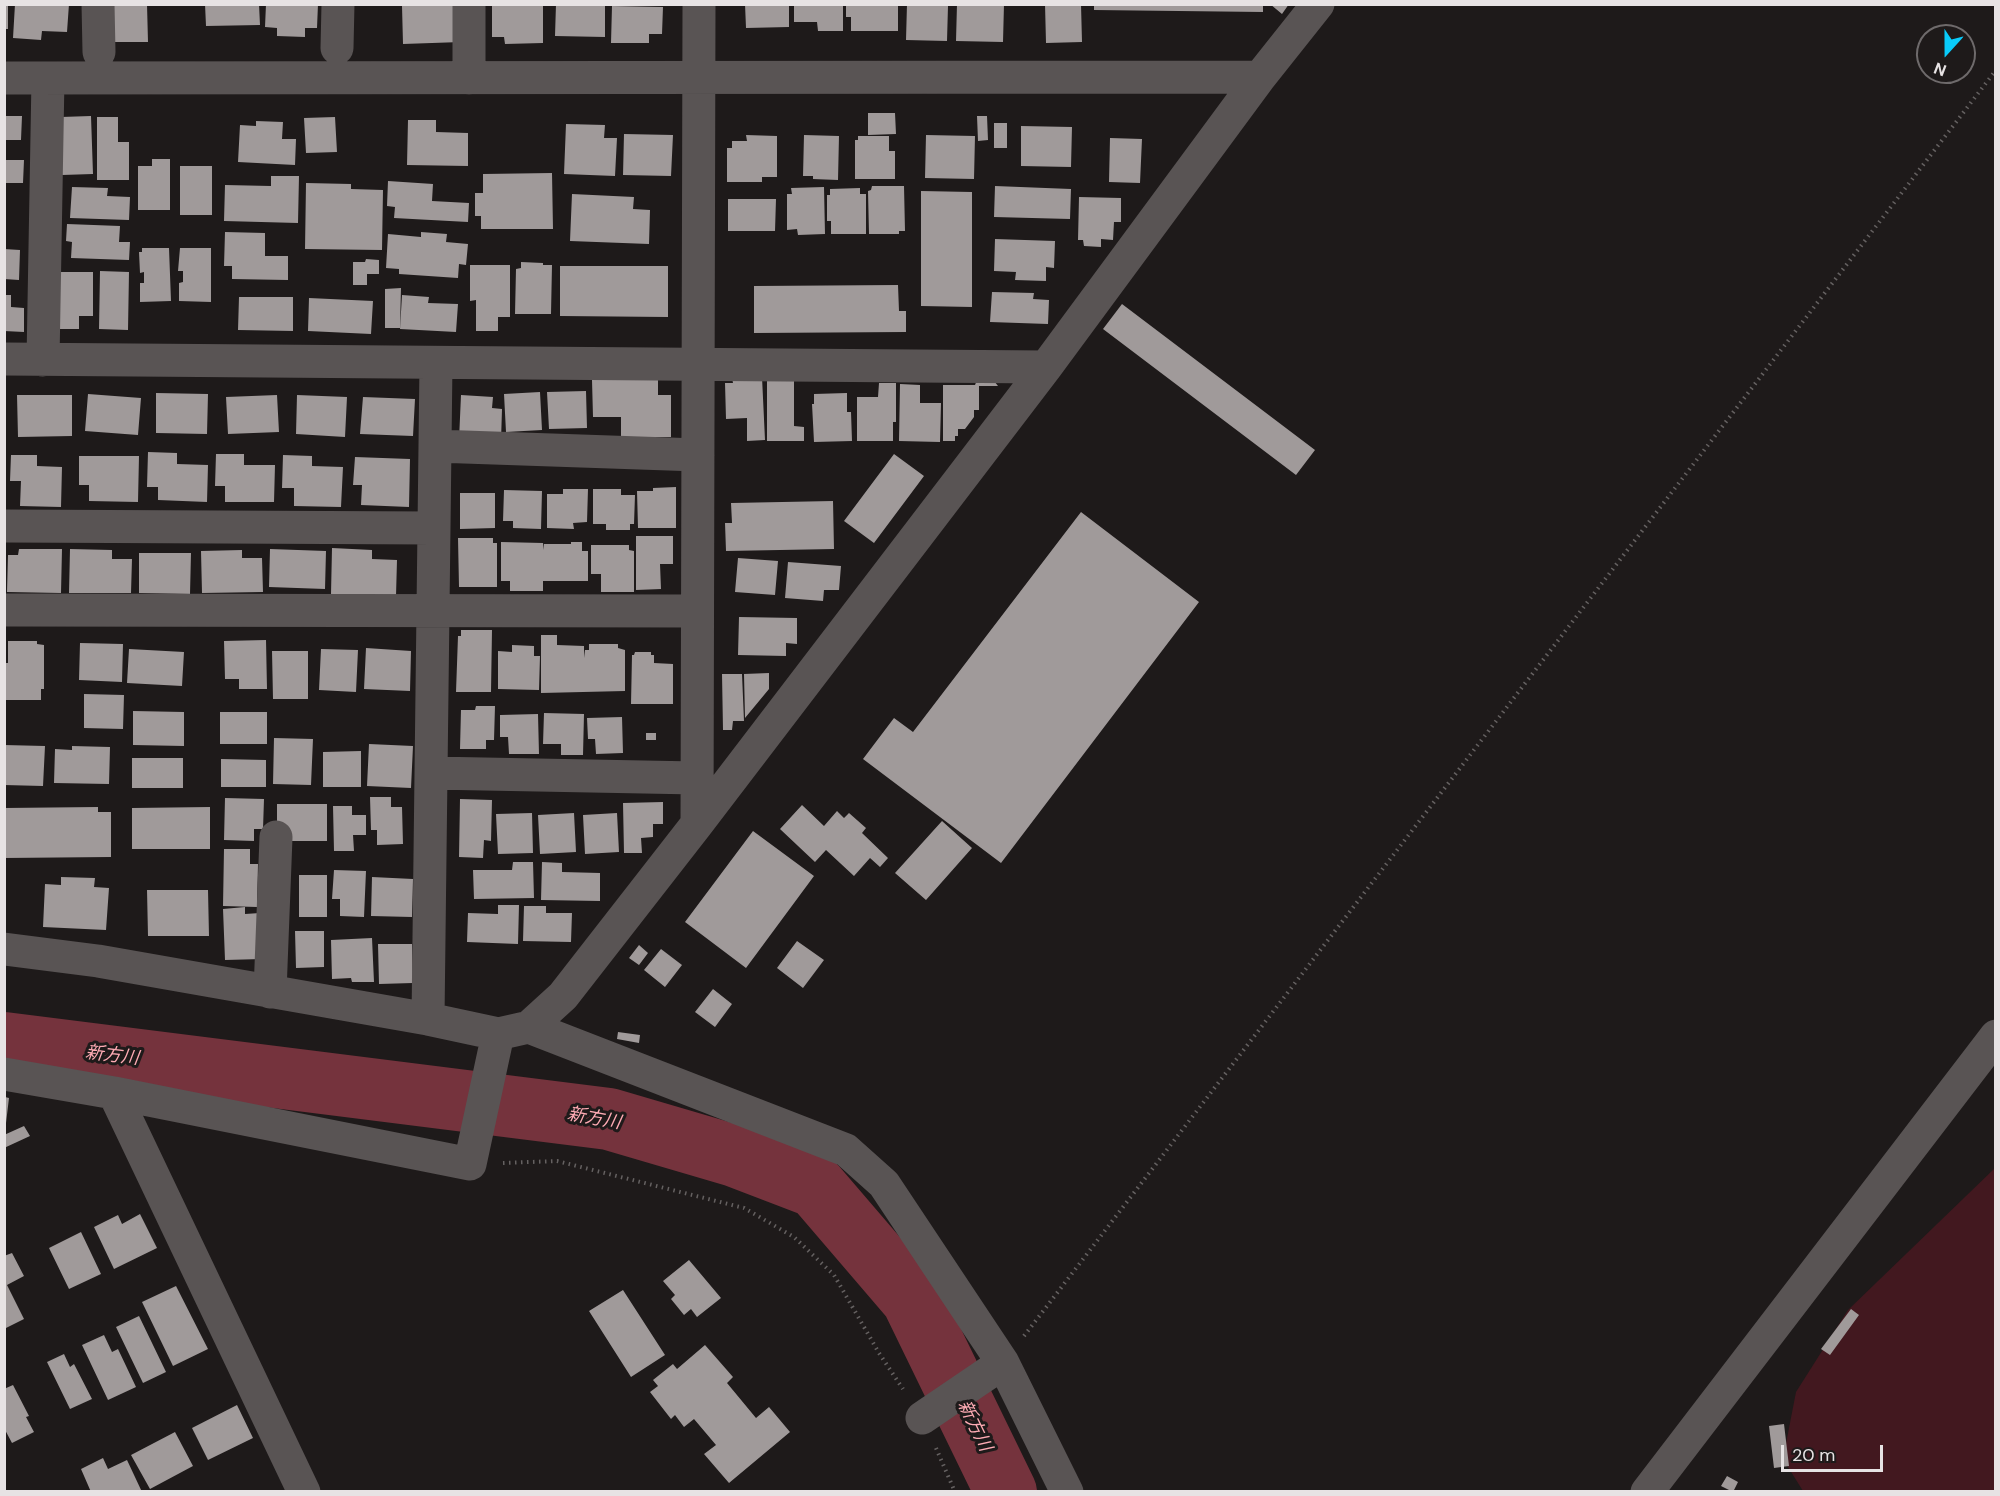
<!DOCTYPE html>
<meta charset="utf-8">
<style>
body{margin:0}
#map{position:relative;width:2000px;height:1496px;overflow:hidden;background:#1e1a1a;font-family:"DM Sans",sans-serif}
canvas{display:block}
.frame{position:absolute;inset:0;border:6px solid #e7e3e4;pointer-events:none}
.north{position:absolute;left:1916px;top:24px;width:60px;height:60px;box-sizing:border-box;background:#1e1a1a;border:2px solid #6e6a6b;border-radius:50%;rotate:201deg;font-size:16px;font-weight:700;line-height:24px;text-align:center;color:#e7e3e4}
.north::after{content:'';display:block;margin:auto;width:21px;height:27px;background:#09cbfa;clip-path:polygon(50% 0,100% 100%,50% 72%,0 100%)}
.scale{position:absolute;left:1781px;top:1445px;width:102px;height:27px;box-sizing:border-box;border:3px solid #e7e3e4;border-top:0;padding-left:8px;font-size:18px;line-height:21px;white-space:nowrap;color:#e7e3e4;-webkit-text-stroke:4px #1e1a1a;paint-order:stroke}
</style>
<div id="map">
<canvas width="2000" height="1496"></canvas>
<div class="frame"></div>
<div class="north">N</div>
<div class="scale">20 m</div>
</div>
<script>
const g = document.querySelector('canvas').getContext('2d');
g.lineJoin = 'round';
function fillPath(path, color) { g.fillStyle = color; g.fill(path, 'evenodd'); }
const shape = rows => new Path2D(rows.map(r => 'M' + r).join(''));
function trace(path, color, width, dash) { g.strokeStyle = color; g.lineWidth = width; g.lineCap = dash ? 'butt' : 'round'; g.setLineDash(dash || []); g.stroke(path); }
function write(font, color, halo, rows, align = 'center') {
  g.font = font + ' "DM Sans","Noto Sans JP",sans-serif'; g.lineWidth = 6; g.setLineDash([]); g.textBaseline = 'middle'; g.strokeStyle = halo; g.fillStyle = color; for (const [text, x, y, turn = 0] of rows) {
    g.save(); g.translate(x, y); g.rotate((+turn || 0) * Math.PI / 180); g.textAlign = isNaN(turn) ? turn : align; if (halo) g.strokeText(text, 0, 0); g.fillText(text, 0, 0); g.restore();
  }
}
const green = shape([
 [1995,1168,1995,1491,1803,1491,1783,1459,1796,1392,1848,1310]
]);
const river = shape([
 [4,1043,609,1119,735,1156,816,1187,912,1299,1006,1492]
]);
const building = shape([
 [15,4,69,4,67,32,42,31,41,40,13,38],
 [105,4,147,4,148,42,105,42],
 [205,4,259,4,260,25,206,26],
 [266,4,318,4,317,28,305,28,305,37,277,36,277,28,265,27],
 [459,4,461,42,403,44,402,6],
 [492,4,543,4,543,43,505,44,504,37,492,37],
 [556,4,605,4,605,37,555,36],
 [745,4,789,4,789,27,746,28],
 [794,4,843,4,843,31,818,31,817,22,794,22],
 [846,4,898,4,898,31,851,31,851,17,846,17],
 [907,4,948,6,947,41,906,40],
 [957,4,1004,4,1003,42,956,41],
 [1045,4,1081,4,1082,42,1046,43],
 [1270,4,1289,4,1282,14],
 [4,5,8,5,8,29,4,29],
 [1094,5,1263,5,1263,12,1094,10],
 [612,6,663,7,662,34,649,34,649,43,611,43],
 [868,113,895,113,896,134,868,135],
 [4,116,22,116,21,140,4,140],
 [91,116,93,174,62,175,61,117],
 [977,116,987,116,988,140,978,141],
 [97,117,118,117,118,142,129,142,129,180,97,180],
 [335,117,337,152,306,153,304,118],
 [408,120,436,120,436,132,468,133,468,166,407,165],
 [256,121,283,122,282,139,296,139,295,165,238,162,240,125,256,126],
 [994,123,1007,123,1007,148,994,148],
 [566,124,605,125,604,138,617,138,615,176,564,174],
 [1021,126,1072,127,1071,167,1021,166],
 [624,134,673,135,671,176,623,175],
 [746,135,777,136,777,177,762,177,762,182,727,182,727,148,732,148,732,141,747,141],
 [804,135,839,136,838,180,813,179,813,176,803,176],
 [926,135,975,136,974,179,925,178],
 [858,136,889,136,889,151,895,151,895,179,855,179,855,140,858,140],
 [1110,138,1142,139,1140,183,1109,182],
 [152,159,170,159,170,210,138,210,138,166,152,166],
 [4,160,24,160,23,183,4,183],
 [180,166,212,166,212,215,180,215],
 [552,173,553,229,481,229,481,216,475,216,475,193,483,193,483,174],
 [271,176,299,176,298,223,224,221,225,185,271,186],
 [388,181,433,184,432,201,469,203,468,222,394,218,395,207,387,206],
 [306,183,351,184,351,189,383,190,382,250,305,249],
 [872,186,904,186,905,231,899,231,899,234,869,234,868,191,871,190],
 [995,186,1071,189,1070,219,994,217],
 [72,187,108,188,107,196,130,197,129,220,70,218],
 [824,187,825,234,798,235,797,229,787,230,787,194,792,194,791,188],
 [860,188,860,194,866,194,866,234,831,234,831,221,827,221,827,195,830,195,830,189],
 [921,191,972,192,972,307,921,306],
 [572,194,634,197,633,209,650,210,649,244,570,241],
 [1079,197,1121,198,1121,222,1114,222,1113,240,1101,239,1101,247,1084,246,1083,240,1078,240],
 [728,199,776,199,775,231,728,231],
 [67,224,120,226,119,242,130,242,129,260,71,258,72,242,66,241],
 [225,232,265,233,265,256,288,256,288,280,232,279,232,266,224,266],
 [421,232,447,234,446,242,468,244,466,265,459,264,458,278,399,274,399,269,386,268,388,234,421,237],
 [995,239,1055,241,1054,268,1046,267,1046,281,1015,280,1016,272,994,271],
 [142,248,169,248,171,301,140,302,140,283,144,283,144,272,140,273,139,252,142,252],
 [180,248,211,248,211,302,179,301,179,283,183,282,183,271,178,271],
 [4,249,20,250,19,280,4,279],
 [366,259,379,260,379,274,367,274,367,285,353,285,353,262,365,262],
 [521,262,543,263,543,265,552,265,551,314,515,314,516,269,521,268],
 [470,265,510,265,510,317,498,317,498,331,476,331,476,300,470,301],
 [560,266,668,266,668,317,560,316],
 [100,271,129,272,128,330,99,329],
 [60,272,93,272,93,316,79,316,79,329,59,329],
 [898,285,899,311,906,311,906,332,754,333,754,286],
 [401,288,400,328,385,328,385,289],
 [992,292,1034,293,1033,299,1049,300,1048,324,990,322],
 [4,295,11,295,11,307,24,308,24,332,4,331],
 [402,295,429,297,428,303,458,304,456,332,400,329],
 [239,297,293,297,293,331,238,330],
 [309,298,373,301,371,334,308,331],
 [1122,304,1315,450,1296,475,1103,329],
 [762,377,765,440,747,441,747,418,726,419,725,383,733,383,732,378],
 [991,377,998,386,979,386,979,410,974,410,974,417,965,429,958,429,958,436,955,436,955,441,943,441,943,385,975,385,977,380],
 [658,379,658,395,671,395,671,437,621,437,621,417,593,417,592,380],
 [767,379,794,379,794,426,804,427,804,441,767,441],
 [879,383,896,383,896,422,893,422,893,441,857,441,857,397,878,397],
 [900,384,920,385,920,403,941,403,940,442,899,441],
 [586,391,587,428,549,429,547,392],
 [540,392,542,430,506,432,504,394],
 [156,393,208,394,207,434,156,433],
 [847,393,847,412,851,412,852,441,814,442,812,404,814,404,814,394],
 [88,394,141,398,138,435,85,431],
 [17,395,72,395,72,436,18,437],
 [277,395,279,432,228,434,226,397],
 [297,395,347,397,345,437,296,434],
 [461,395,493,397,492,408,502,409,501,441,459,440],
 [363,397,415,399,413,436,360,434],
 [148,452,177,453,177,464,208,465,207,502,158,500,158,487,147,487],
 [216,454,244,454,244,465,275,465,274,502,225,502,225,486,215,486],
 [894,454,924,476,874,543,844,521],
 [11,455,37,455,37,466,62,467,61,507,20,506,21,481,10,481],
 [283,455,312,456,312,466,343,467,341,507,294,506,294,488,282,488],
 [79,456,139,456,138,502,89,501,89,485,79,485],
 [355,457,410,459,409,507,361,505,362,485,353,485],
 [676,487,676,528,638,528,637,491,653,491,653,488],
 [563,489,588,489,587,522,573,523,574,529,547,528,547,494,563,494],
 [593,489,621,489,621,495,635,495,634,524,630,524,630,530,606,530,606,524,593,524],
 [504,490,542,491,541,529,513,528,513,521,503,521],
 [460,493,495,493,495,528,460,529],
 [833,501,834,549,726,551,725,523,732,523,731,503],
 [1081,512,1199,602,1001,863,863,759,894,718,913,732],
 [636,536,673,536,673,564,660,564,661,589,636,590],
 [458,538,493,538,493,543,497,543,497,587,459,587],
 [501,542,543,543,544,550,544,544,571,544,571,542,582,542,582,551,588,551,588,581,543,581,543,591,510,591,510,581,501,581],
 [591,545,629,545,629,550,634,551,634,592,601,592,601,574,591,574],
 [332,548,372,550,372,559,397,560,396,596,331,594],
 [19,549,62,549,61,593,7,592,8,555,18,555],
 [70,549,112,550,112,559,132,559,131,593,69,593],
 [270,549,326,551,325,589,269,587],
 [242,550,242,558,262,558,263,592,202,593,201,551],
 [139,553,191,553,190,594,139,593],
 [738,558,778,561,775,595,735,592],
 [788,562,841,566,839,590,824,590,823,601,785,598],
 [739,617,797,618,797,644,786,643,786,656,738,655],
 [461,630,492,630,491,692,456,692,458,636,461,636],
 [541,635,557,635,557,645,584,646,584,658,585,650,589,650,589,644,618,644,618,648,625,650,625,691,541,693],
 [266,640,267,689,239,689,239,679,225,679,224,641],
 [8,641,37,641,37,644,44,645,44,689,41,689,41,700,4,700,4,663,8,663],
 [80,643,123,644,122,682,79,680],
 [512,645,534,646,534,656,540,656,539,690,498,689,498,651,512,652],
 [366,648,411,651,410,691,364,689],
 [129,649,184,652,182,686,127,683],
 [321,649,358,650,356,692,319,690],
 [272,651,308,651,308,699,273,699],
 [635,652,651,652,651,655,654,655,654,663,673,664,673,704,631,704,632,655,634,655],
 [769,673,769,689,745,718,744,674],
 [722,674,742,674,744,721,733,721,732,730,723,730],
 [84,694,124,695,123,729,84,728],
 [476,706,495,706,494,740,486,740,486,749,460,749,461,710,475,710],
 [133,711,184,712,184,746,133,745],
 [220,712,267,712,267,744,220,744],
 [544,713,584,714,583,755,561,755,561,744,543,744],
 [538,714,539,754,509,754,508,737,500,737,500,715],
 [622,717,623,753,596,754,595,739,588,739,587,718],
 [646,733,656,733,656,740,646,740],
 [274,738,313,739,311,785,273,784],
 [369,744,413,746,411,788,367,786],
 [4,745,45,746,43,786,4,785],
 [72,746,110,747,109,784,54,783,55,749,72,750],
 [361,751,361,787,323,787,323,752],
 [132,758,183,758,183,788,132,788],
 [221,759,266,760,266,787,221,787],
 [370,797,391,797,391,807,402,807,403,844,377,845,377,830,371,830],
 [225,798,264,799,263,829,254,829,254,841,224,840],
 [460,799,492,800,491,841,484,840,483,858,459,857],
 [663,802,663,824,653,824,653,837,641,838,642,853,624,853,623,803],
 [277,804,327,804,327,841,277,841],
 [802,805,824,826,837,811,844,818,849,813,866,828,862,833,888,858,880,867,870,858,854,876,826,850,815,862,780,829],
 [333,806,352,806,352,815,366,815,366,835,353,835,354,851,334,851],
 [98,807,98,812,111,812,111,857,4,858,4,808],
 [210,807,210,849,132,849,132,808],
 [532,813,533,853,498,854,496,814],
 [574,813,576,852,540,854,538,815],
 [617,813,619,852,585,854,583,815],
 [942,821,972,848,926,900,895,873],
 [753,831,814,876,746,968,685,922],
 [224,849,250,849,250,864,258,864,257,907,223,906],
 [513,862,533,862,534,898,474,899,473,870,512,870],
 [542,862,562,863,562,872,600,873,600,901,541,900],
 [334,870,366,871,364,917,340,916,340,899,332,899],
 [299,875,327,875,327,917,299,917],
 [61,877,95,878,94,887,109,888,106,930,43,927,45,884,61,885],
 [372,877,413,879,412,917,371,916],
 [147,890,208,890,209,936,148,936],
 [498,905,519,905,518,944,467,942,468,913,498,914],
 [524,906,546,906,546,913,572,913,571,942,523,941],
 [245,907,245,914,260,913,262,959,225,960,223,909],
 [295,931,324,931,324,967,296,968],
 [372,938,374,982,352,982,351,978,332,979,331,940],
 [797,941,824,960,803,988,777,968],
 [378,944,412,944,413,983,379,984],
 [639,945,648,953,639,965,629,958],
 [661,949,682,965,665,987,644,970],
 [713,989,732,1004,715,1027,695,1012],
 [618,1032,640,1035,639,1043,617,1039],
 [5,1097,9,1098,6,1123,5,1123],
 [24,1126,30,1136,4,1148,4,1135],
 [140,1214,157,1248,114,1269,94,1227,118,1215,122,1224],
 [81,1232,101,1274,69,1289,49,1248],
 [12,1253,24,1276,7,1285,24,1319,4,1329,4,1256],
 [689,1260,721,1298,697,1317,691,1309,684,1315,671,1299,675,1295,663,1281],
 [176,1286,208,1349,173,1366,142,1302],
 [623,1290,665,1355,631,1377,589,1311],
 [1851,1309,1859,1315,1830,1355,1821,1349],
 [139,1316,166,1372,143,1383,116,1327],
 [104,1335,112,1352,118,1349,136,1387,108,1400,82,1345],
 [705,1345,733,1377,727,1383,756,1418,769,1407,790,1432,729,1483,704,1454,716,1445,694,1419,684,1427,675,1415,671,1419,650,1392,658,1386,653,1380,673,1364,677,1369],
 [64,1354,70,1367,74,1364,92,1399,70,1409,47,1362],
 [13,1385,29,1416,26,1417,34,1432,12,1443,4,1428,4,1389],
 [237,1405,253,1438,208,1460,192,1428],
 [1784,1424,1789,1466,1774,1468,1769,1426],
 [175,1432,193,1466,150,1489,131,1455],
 [103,1458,108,1469,127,1460,142,1492,91,1492,81,1469],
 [1727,1476,1738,1482,1733,1492,1721,1486]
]);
const path = shape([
 [503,1163,557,1161,744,1208,794,1237,834,1275,879,1353,903,1389],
 [1024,1336,1996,70],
 [936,1448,955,1492]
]);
const minor = shape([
 [98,4,99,52],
 [337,48,338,4],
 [4,78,1260,77],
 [469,78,469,4],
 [4,359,1046,367],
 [43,360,48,78],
 [435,446,698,455],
 [4,526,434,528],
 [4,610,697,611],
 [431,773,697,778],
 [697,824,699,4],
 [4,949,98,961,428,1019,498,1034,529,1027,563,996,697,824,1046,367,1260,77,1318,4],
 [270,992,276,837],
 [428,1019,436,363],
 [529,1027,846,1150,884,1184,1003,1363,1067,1492],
 [4,1074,114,1093,470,1164,498,1034],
 [114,1093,304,1492],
 [922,1418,1003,1363],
 [1647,1492,1996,1036]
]);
const waterNames = [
 ["新方川",112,1056,7],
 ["新方川",594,1119,10],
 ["新方川",974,1426,64]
];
fillPath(green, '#42181f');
trace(river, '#75333d', 62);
fillPath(building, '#a09a9a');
trace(path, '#656161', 4, [1.5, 4.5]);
trace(minor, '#595454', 33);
write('italic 18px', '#feabb4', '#1e1a1a', waterNames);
</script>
